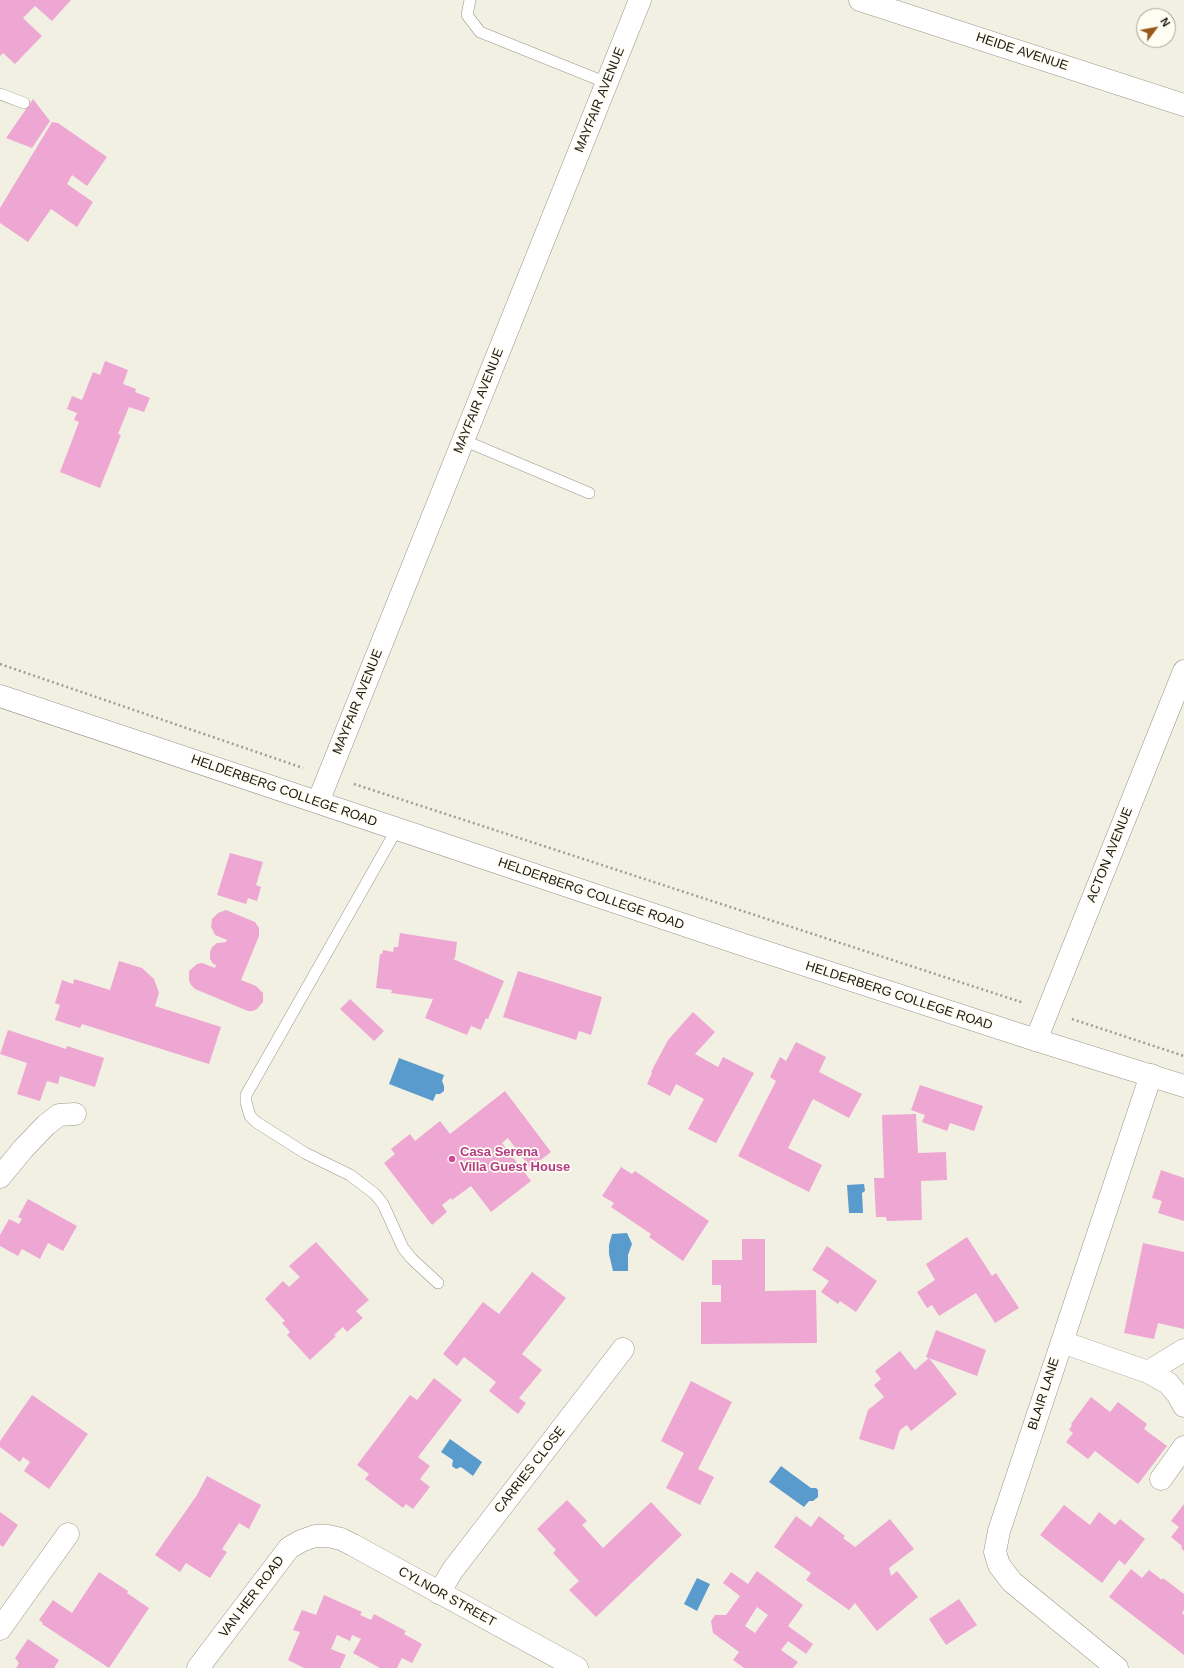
<!DOCTYPE html>
<style>
body{margin:0}
#map{position:relative;width:1184px;height:1668px;overflow:hidden;background:#f2f0e2;font-family:Helvetica,sans-serif}
canvas{display:block}
.north{position:absolute;left:1136px;top:8px;width:40px;height:40px;box-sizing:border-box;background:#fffdf2;border:1px solid #a3a299;border-radius:50%;rotate:58deg;font-size:11px;font-weight:700;line-height:16px;text-align:center;color:#1a1914}
.north::after{content:'';display:block;margin:auto;width:14px;height:18px;background:#94581a;clip-path:polygon(50% 0,100% 100%,50% 72%,0 100%)}
</style>
<div id="map">
<canvas width="1184" height="1668"></canvas>
<div class="north">N</div>
</div>
<script>
const g = document.querySelector('canvas').getContext('2d');
g.lineJoin = 'round';
function fillPath(path, color) { g.fillStyle = color; g.fill(path, 'evenodd'); }
const shape = rows => new Path2D(rows.map(r => 'M' + r).join(''));
function trace(path, color, width, dash) { g.strokeStyle = color; g.lineWidth = width; g.lineCap = dash ? 'butt' : 'round'; g.setLineDash(dash || []); g.stroke(path); }
function write(font, color, halo, rows, align = 'center') {
  g.font = font + ' Helvetica,sans-serif'; g.lineWidth = 3.5; g.setLineDash([]); g.textBaseline = 'middle'; g.strokeStyle = halo; g.fillStyle = color; for (const [text, x, y, turn = 0] of rows) {
    g.save(); g.translate(x, y); g.rotate((+turn || 0) * Math.PI / 180); g.textAlign = isNaN(turn) ? turn : align; if (halo) g.strokeText(text, 0, 0); g.fillText(text, 0, 0); g.restore();
  }
}
const water = shape([
 [399,1058,444,1075,442,1081,444,1086,444,1091,440,1094,436,1094,433,1101,389,1084],
 [864,1184,865,1191,862,1193,863,1213,849,1213,847,1185],
 [627,1233,632,1244,628,1255,628,1271,613,1271,609,1254,609,1245,612,1234],
 [450,1439,482,1462,473,1476,461,1467,456,1469,452,1466,453,1460,441,1452],
 [781,1466,811,1488,816,1488,818,1490,818,1497,813,1501,809,1501,804,1507,769,1482],
 [697,1578,710,1584,697,1611,684,1604]
]);
const building = shape([
 [0,0,71,0,52,21,35,6,23,18,42,36,15,64,3,53,0,56],
 [33,99,50,121,32,148,6,138],
 [52,122,58,123,107,157,87,186,72,175,67,184,93,202,77,227,51,209,28,242,0,223,0,208],
 [105,361,128,370,123,384,136,389,135,392,150,398,144,412,129,407,118,434,121,435,100,488,60,472,79,422,74,420,77,413,67,409,72,396,82,400,93,372,100,375],
 [230,853,263,862,256,885,261,887,257,901,248,898,246,904,217,895],
 [226,910,255,922,259,928,259,936,241,980,256,986,263,993,263,1002,257,1009,253,1011,248,1011,195,989,191,985,189,981,189,971,197,964,202,963,215,968,216,965,213,964,210,959,210,952,212,947,217,943,226,942,227,940,215,935,211,927,212,919,218,913],
 [400,933,457,942,455,958,453,959,504,981,488,1019,486,1018,481,1030,471,1026,467,1035,425,1018,433,999,391,993,392,990,376,988,380,954,382,954,383,950,393,952,394,947,398,947],
 [119,961,142,968,154,979,159,993,155,1006,221,1027,209,1064,82,1024,80,1028,55,1020,60,1005,55,1003,62,980,73,984,74,979,110,990],
 [518,971,602,997,591,1035,579,1031,576,1040,503,1017],
 [350,999,384,1031,374,1041,340,1009],
 [693,1012,715,1032,695,1054,718,1067,723,1057,754,1073,716,1143,688,1129,704,1099,676,1084,670,1096,647,1084,652,1073,651,1072,668,1040],
 [8,1030,66,1049,67,1046,104,1058,95,1087,60,1076,58,1084,47,1081,40,1101,17,1094,27,1063,0,1054],
 [796,1042,826,1057,819,1072,862,1094,849,1118,813,1099,788,1148,822,1165,809,1192,738,1156,776,1081,770,1077,780,1057,786,1061],
 [920,1085,983,1106,974,1131,950,1123,947,1131,922,1122,925,1115,911,1110],
 [505,1091,551,1152,530,1168,508,1138,502,1143,531,1181,491,1212,471,1186,452,1200,451,1198,442,1205,447,1212,432,1225,384,1163,395,1154,391,1149,410,1134,415,1141,440,1121,450,1134],
 [916,1114,918,1153,946,1152,947,1180,921,1181,922,1220,887,1221,886,1217,876,1217,874,1178,884,1178,882,1115],
 [621,1167,632,1174,635,1171,709,1221,683,1261,649,1237,651,1234,611,1207,614,1203,602,1196],
 [1161,1170,1184,1178,1184,1221,1158,1213,1162,1201,1152,1198],
 [28,1199,77,1226,63,1251,48,1243,40,1259,22,1249,18,1256,0,1246,0,1235,9,1219,19,1224,22,1219,18,1217],
 [967,1237,992,1276,996,1273,1019,1308,995,1323,976,1293,939,1316,932,1305,927,1308,917,1292,935,1280,926,1264],
 [742,1239,765,1239,765,1291,816,1290,817,1343,701,1344,701,1302,721,1302,721,1285,712,1285,712,1260,742,1260],
 [316,1242,369,1300,356,1311,363,1318,347,1332,343,1327,334,1335,336,1336,310,1360,287,1335,290,1332,282,1323,285,1321,265,1299,283,1281,289,1287,300,1277,289,1266],
 [1143,1243,1184,1252,1184,1329,1158,1323,1154,1339,1124,1333],
 [827,1246,877,1281,856,1312,840,1301,838,1304,821,1292,829,1281,812,1270],
 [532,1272,566,1298,522,1354,542,1370,519,1398,526,1403,518,1414,489,1391,496,1382,464,1357,457,1366,443,1354,483,1302,499,1314],
 [936,1330,986,1350,977,1376,926,1357],
 [900,1351,915,1370,929,1358,957,1394,911,1431,907,1425,900,1430,894,1450,859,1439,868,1410,884,1397,874,1385,881,1379,875,1371],
 [434,1378,462,1400,418,1457,430,1466,420,1479,430,1487,413,1509,406,1504,403,1508,365,1479,369,1474,357,1465,410,1395,417,1400],
 [691,1381,732,1402,698,1469,714,1477,700,1505,666,1488,684,1453,661,1441],
 [32,1395,88,1434,49,1489,24,1471,30,1462,23,1457,20,1462,0,1447,0,1441],
 [1091,1397,1110,1412,1118,1402,1147,1424,1144,1429,1167,1446,1138,1484,1095,1451,1088,1459,1066,1442,1073,1433,1069,1430,1072,1425,1071,1424],
 [207,1476,261,1505,249,1529,239,1523,222,1549,227,1552,210,1578,186,1563,180,1572,155,1555,197,1495],
 [567,1500,587,1521,582,1525,603,1548,651,1502,682,1535,596,1617,569,1590,579,1581,553,1553,556,1550,537,1529],
 [1184,1504,1184,1551,1181,1548,1182,1546,1171,1537,1179,1527,1171,1521],
 [1064,1505,1090,1525,1099,1512,1115,1525,1120,1519,1145,1539,1125,1565,1119,1560,1102,1583,1040,1535],
 [0,1512,18,1525,3,1547,0,1545],
 [796,1516,811,1527,819,1516,845,1536,843,1538,855,1547,890,1519,914,1549,889,1568,891,1576,897,1571,918,1597,877,1631,855,1603,849,1610,806,1580,811,1573,774,1547],
 [1131,1569,1142,1578,1149,1570,1162,1580,1163,1578,1184,1594,1184,1610,1182,1613,1184,1615,1184,1655,1109,1597],
 [757,1571,803,1605,788,1626,813,1644,806,1654,788,1641,781,1650,798,1662,793,1668,744,1668,733,1660,739,1652,713,1633,711,1621,715,1615,726,1615,740,1596,723,1583,731,1572,748,1584],
 [757,1607,768,1615,755,1633,745,1626],
 [99,1572,128,1591,127,1593,149,1608,109,1668,42,1624,43,1623,39,1620,53,1600,72,1613],
 [324,1595,362,1612,360,1615,371,1620,374,1614,406,1631,404,1634,422,1644,412,1663,402,1658,397,1668,380,1668,353,1653,361,1639,352,1635,350,1641,337,1635,331,1649,346,1655,340,1668,304,1668,288,1660,300,1632,293,1630,302,1610,316,1615],
 [959,1599,977,1625,946,1645,929,1619],
 [28,1639,59,1660,54,1668,16,1668,19,1663,15,1658]
]);
const path = shape([
 [0,664,303,768],
 [354,784,1024,1003],
 [1072,1019,1184,1056]
]);
const service = shape([
 [470,0,467,15,480,32,607,83],
 [0,94,24,103],
 [463,440,589,493],
 [397,829,246,1095,246,1102,250,1116,256,1122,305,1153,350,1175,375,1194,383,1204,403,1248,412,1259,438,1283]
]);
const minor = shape([
 [860,0,1184,105],
 [318,802,640,0],
 [1036,1040,1184,671],
 [0,1177,23,1149,46,1125,59,1115,75,1114],
 [1062,1342,1148,1372,1184,1350],
 [1148,1372,1168,1383,1178,1395,1184,1406],
 [1161,1479,1184,1447],
 [439,1593,452,1571,623,1349],
 [0,1629,68,1534],
 [198,1668,289,1548,301,1541,315,1536,328,1536,341,1539,353,1545,577,1668],
 [1117,1668,1012,1582,999,1565,995,1552,999,1531,1151,1075]
]);
const tertiary = shape([
 [0,696,744,945,1036,1040,1184,1086]
]);
const markers = [
 [452,1159,4,"#d1479c"]
];
const streetNames = [
 ["HEIDE AVENUE",1022,52,18],
 ["MAYFAIR AVENUE",600,100,-68],
 ["MAYFAIR AVENUE",479,401,-68],
 ["MAYFAIR AVENUE",358,702,-68],
 ["HELDERBERG COLLEGE ROAD",284,791,19],
 ["ACTON AVENUE",1110,855,-68],
 ["HELDERBERG COLLEGE ROAD",591,894,19],
 ["HELDERBERG COLLEGE ROAD",899,996,18],
 ["BLAIR LANE",1044,1394,-72],
 ["CARRIES CLOSE",530,1470,-52],
 ["VAN HER ROAD",252,1597,-53],
 ["CYLNOR STREET",447,1597,29]
];
const hotelNames = [
 ["Casa Serena",460,1152],
 ["Villa Guest House",460,1167]
];
fillPath(water, '#589bcc');
fillPath(building, '#eea7d3');
trace(service, '#98978a', 12);
trace(minor, '#98978a', 23);
trace(tertiary, '#98978a', 23);
trace(path, '#9f9d93', 2.5, [2, 3]);
trace(service, '#fff', 11);
trace(minor, '#fff', 22);
trace(tertiary, '#fff', 22);
for (const [x, y, r, color] of markers) { const dot = new Path2D(); dot.arc(x, y, r, 0, 2 * Math.PI); g.fillStyle = color; g.fill(dot); trace(dot, '#fffdf2', 1.5); }
write('13px', '#1a1914', '#fffdf2', streetNames);
write('bold 13px', '#b23c85', '#fffdf2', hotelNames, 'left');
</script>
